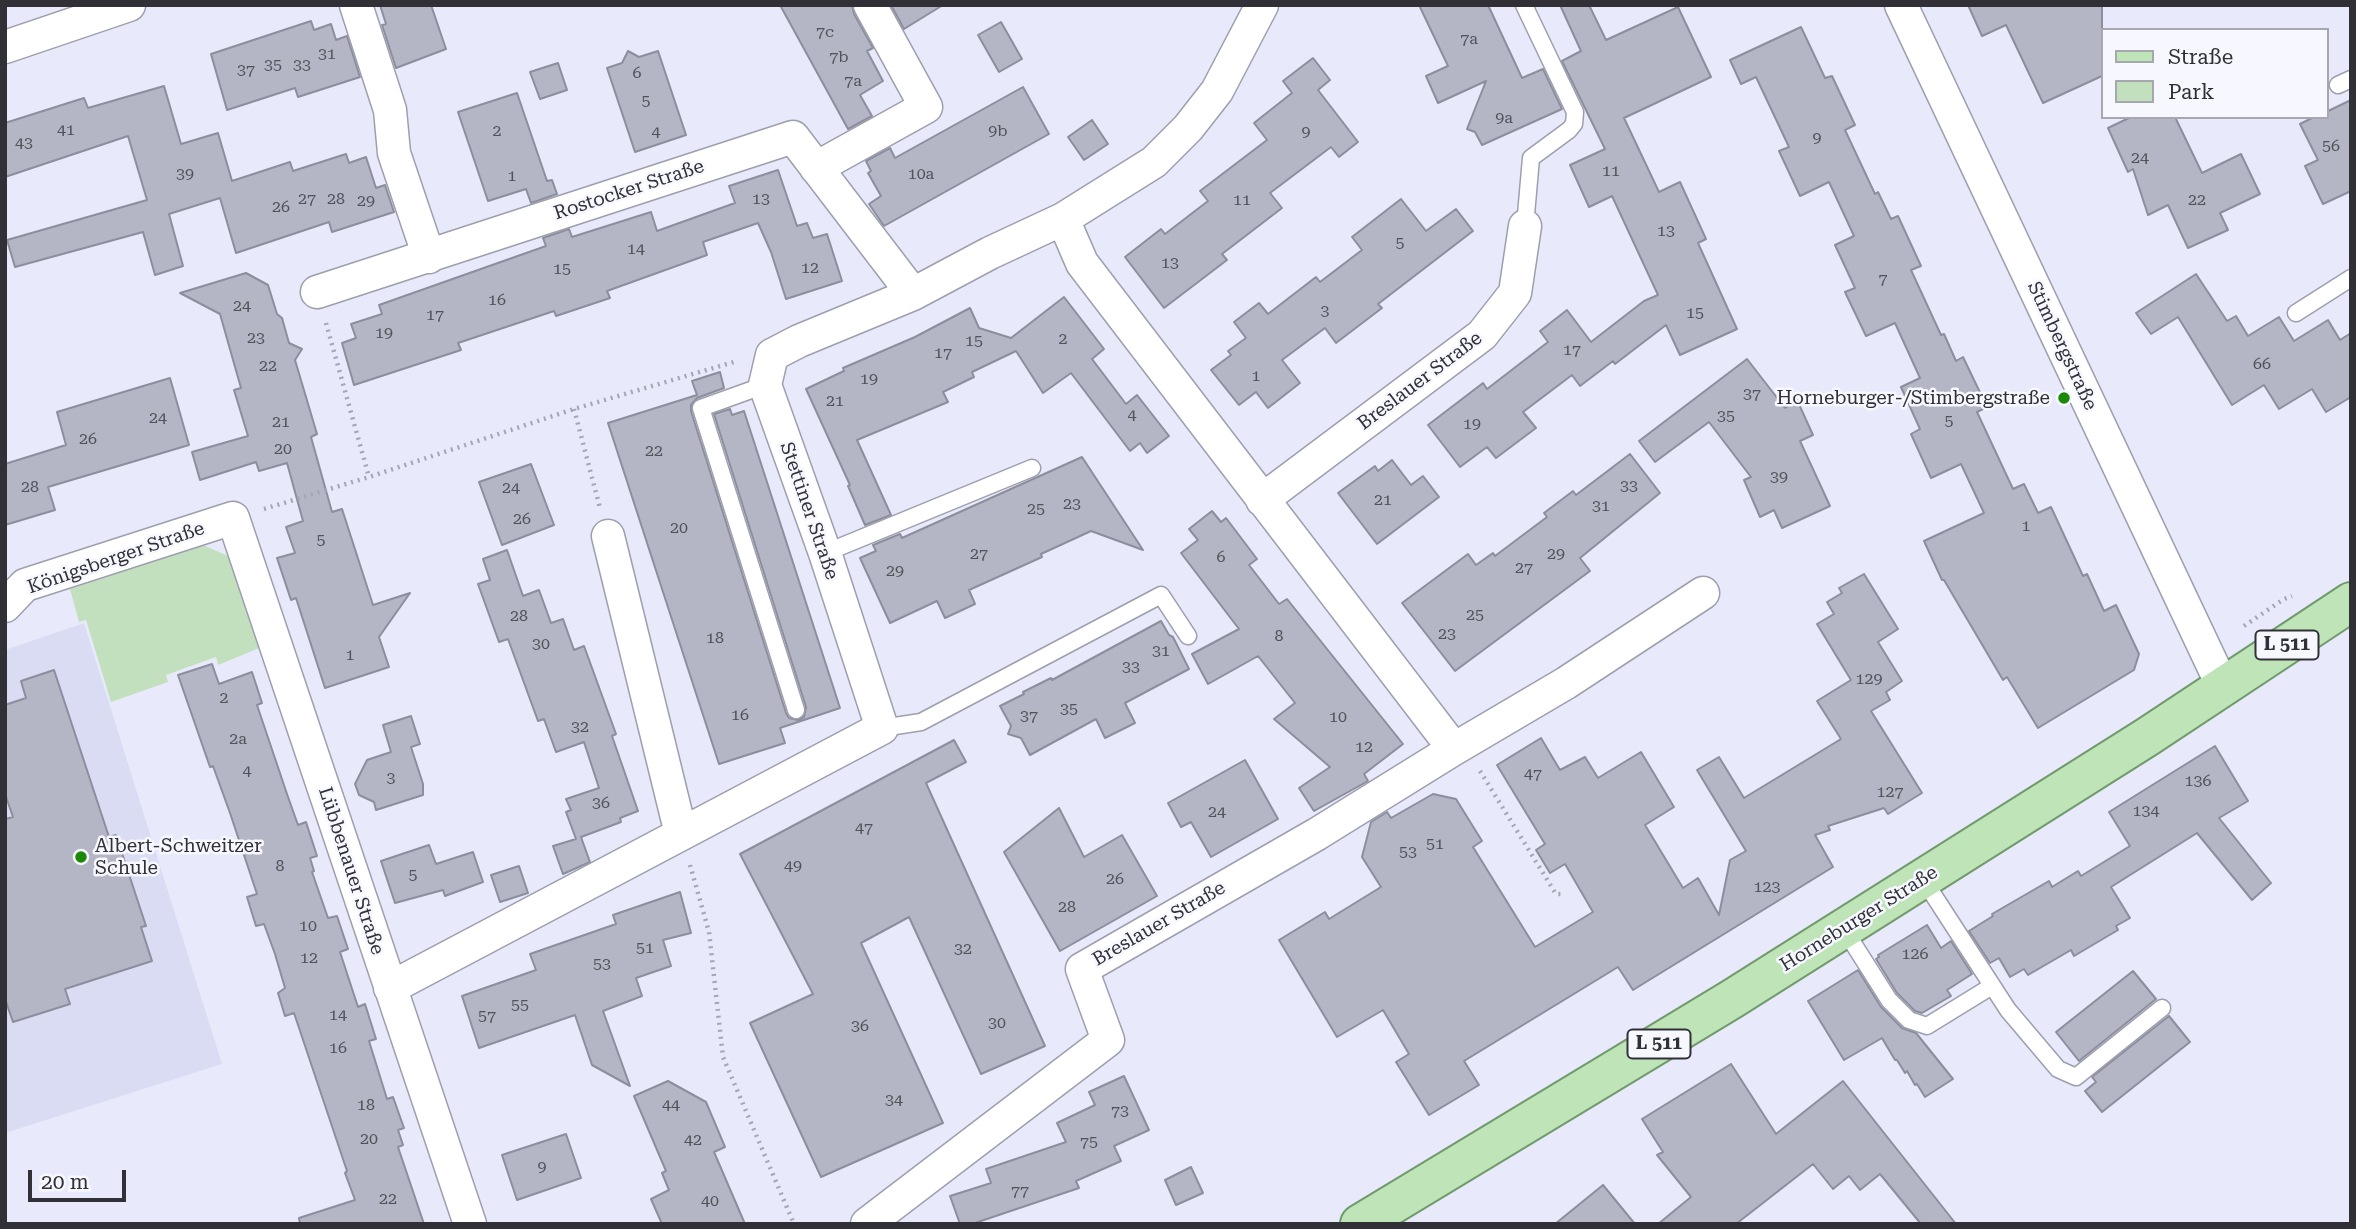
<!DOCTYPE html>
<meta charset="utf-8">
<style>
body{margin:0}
#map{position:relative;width:2356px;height:1229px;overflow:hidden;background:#e8eafb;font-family:"Roboto Serif",serif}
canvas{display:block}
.frame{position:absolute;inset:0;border:7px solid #303036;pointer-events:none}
.legend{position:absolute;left:2101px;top:28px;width:228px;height:91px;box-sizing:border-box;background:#f7f8ff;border:2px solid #a7a8af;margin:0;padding:9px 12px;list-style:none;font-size:21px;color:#303036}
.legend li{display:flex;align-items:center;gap:14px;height:35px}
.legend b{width:35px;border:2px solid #a7a8af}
.scale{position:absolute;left:28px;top:1170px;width:98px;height:32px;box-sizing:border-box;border:4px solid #303036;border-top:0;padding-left:9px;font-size:21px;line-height:24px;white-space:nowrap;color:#303036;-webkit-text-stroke:5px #f7f8ff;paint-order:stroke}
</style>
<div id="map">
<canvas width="2356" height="1229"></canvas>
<div class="frame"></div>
<ul class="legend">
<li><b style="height:9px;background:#bee4b8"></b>Straße</li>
<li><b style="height:19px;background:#c2e0be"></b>Park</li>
</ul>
<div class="scale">20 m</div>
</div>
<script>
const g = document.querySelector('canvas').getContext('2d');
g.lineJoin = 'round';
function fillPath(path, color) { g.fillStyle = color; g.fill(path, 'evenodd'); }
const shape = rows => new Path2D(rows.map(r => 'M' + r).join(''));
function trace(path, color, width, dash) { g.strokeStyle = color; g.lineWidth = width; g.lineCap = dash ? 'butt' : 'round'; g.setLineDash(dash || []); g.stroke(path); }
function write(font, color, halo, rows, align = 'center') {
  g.font = font + ' "Roboto Serif",serif'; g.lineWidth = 5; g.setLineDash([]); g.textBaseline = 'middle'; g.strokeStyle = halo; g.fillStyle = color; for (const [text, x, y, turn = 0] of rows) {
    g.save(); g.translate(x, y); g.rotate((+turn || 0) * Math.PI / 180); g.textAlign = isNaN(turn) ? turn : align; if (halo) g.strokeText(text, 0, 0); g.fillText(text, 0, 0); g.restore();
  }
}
const built = shape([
 [84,623,222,1064,5,1133,5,650]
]);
const green = shape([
 [203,545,226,555,240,570,264,646,218,665,216,657,166,675,168,682,111,702,86,620,79,622,70,589]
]);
const building = shape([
 [380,5,431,5,446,49,396,68,382,25,386,24,380,5],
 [780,5,852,5,854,14,873,48,867,51,883,81,860,95,872,116,848,129,780,5],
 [891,5,943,5,904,29,891,5],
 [1419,5,1488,5,1522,78,1543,69,1562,109,1482,145,1475,132,1467,129,1486,81,1438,103,1426,76,1448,66,1419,5],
 [1560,5,1589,5,1606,40,1678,7,1711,77,1624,118,1659,192,1680,182,1706,239,1698,243,1737,329,1680,355,1666,325,1615,364,1613,361,1580,386,1572,375,1523,412,1536,428,1496,458,1487,447,1460,467,1428,425,1483,383,1487,389,1548,342,1540,331,1567,310,1591,342,1644,301,1658,295,1612,196,1589,207,1570,165,1605,149,1562,61,1581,51,1560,5],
 [1968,5,2102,5,2102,76,2043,103,2006,25,1982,36,1968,5],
 [311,21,314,30,331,24,336,40,347,36,360,77,298,97,295,88,227,110,211,54,311,21],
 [1001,22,1022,59,999,72,978,35,1001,22],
 [1801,27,1825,78,1832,76,1855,125,1845,130,1875,194,1878,192,1891,219,1898,216,1921,266,1911,270,1941,335,1944,334,1956,361,1963,357,1987,407,1977,412,2013,489,2024,484,2038,513,2051,507,2083,576,2087,574,2104,611,2116,605,2139,654,2134,670,2038,728,2007,677,2003,680,1944,580,1942,580,1924,541,1984,513,1961,464,1931,478,1911,434,1920,429,1901,387,1920,378,1895,323,1866,336,1845,292,1855,288,1835,245,1854,236,1829,182,1800,196,1779,151,1789,147,1756,77,1741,84,1730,60,1801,27],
 [628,51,639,57,658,51,686,135,635,152,607,68,622,63,628,51],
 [1313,58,1330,80,1318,90,1358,142,1339,157,1331,147,1270,193,1282,208,1222,254,1227,260,1164,308,1125,257,1161,229,1165,234,1208,201,1200,191,1267,140,1254,123,1292,93,1283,81,1313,58],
 [558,63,567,90,540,99,530,72,558,63],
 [164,86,181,144,218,133,232,181,290,162,293,171,346,154,349,163,366,157,376,188,385,185,394,212,332,232,329,222,236,253,220,198,169,214,183,266,155,275,143,232,15,267,7,240,147,200,128,136,5,177,5,123,84,98,88,108,164,86],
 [1023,87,1049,134,884,226,869,204,881,196,868,173,871,171,866,161,890,148,895,158,1023,87],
 [517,93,547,181,552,180,557,194,531,203,526,189,488,201,458,112,517,93],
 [2351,100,2351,191,2323,204,2305,166,2318,160,2300,124,2314,117,2326,117,2326,112,2351,100],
 [2131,117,2175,117,2202,173,2241,154,2260,194,2220,213,2228,230,2188,248,2168,205,2148,215,2133,169,2128,172,2108,128,2131,117],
 [1092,120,1108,144,1084,160,1068,137,1092,120],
 [778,170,797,226,807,223,813,238,827,234,842,281,786,299,771,252,758,223,703,242,707,255,607,291,610,298,556,316,554,311,458,343,461,350,354,385,342,343,356,338,351,324,382,314,379,305,546,246,543,238,569,229,572,237,651,212,657,231,735,203,729,186,778,170],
 [1401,199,1426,231,1456,209,1473,231,1378,304,1382,308,1336,343,1325,328,1282,360,1300,383,1268,408,1256,392,1239,405,1211,370,1231,355,1228,351,1246,338,1234,322,1259,303,1268,314,1316,277,1320,282,1362,250,1352,237,1401,199],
 [246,273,268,285,277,314,282,318,289,343,302,349,295,360,317,434,311,437,332,512,342,509,373,605,410,593,379,637,389,667,325,688,296,598,291,600,277,558,295,553,286,527,303,521,287,463,259,471,256,462,200,480,192,452,248,436,234,390,241,388,220,314,180,293,246,273],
 [2196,274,2227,321,2236,316,2248,336,2279,317,2294,341,2328,320,2340,340,2351,333,2351,397,2326,412,2312,389,2279,409,2264,385,2232,405,2178,317,2151,334,2136,313,2196,274],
 [1064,297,1104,349,1092,359,1126,404,1137,395,1169,436,1147,453,1140,443,1130,451,1071,373,1043,393,1016,351,972,372,974,377,943,392,948,402,857,440,891,515,865,525,848,486,850,485,806,389,844,371,843,368,915,337,970,308,979,328,1011,338,1064,297],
 [1747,359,1785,408,1797,400,1813,435,1800,441,1830,506,1782,528,1774,510,1760,517,1744,480,1751,477,1709,422,1655,462,1639,441,1747,359],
 [720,372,724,388,697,398,691,405,691,411,786,713,789,718,798,720,804,717,806,707,714,414,730,409,732,415,744,411,840,708,780,728,785,743,719,764,608,423,697,395,692,381,720,372],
 [170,378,189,445,48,487,55,510,5,525,5,464,66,445,57,412,170,378],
 [1630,454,1660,493,1580,558,1590,571,1455,671,1402,603,1468,554,1476,565,1493,553,1495,556,1547,517,1544,513,1573,491,1576,495,1630,454],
 [1082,457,1143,550,1091,531,1041,554,1042,557,969,590,975,604,945,618,937,601,890,623,860,558,876,551,873,545,900,534,902,538,1082,457],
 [1392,460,1411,485,1423,476,1439,497,1377,544,1338,493,1375,466,1378,471,1392,460],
 [531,464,554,525,502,545,479,482,531,464],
 [1212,511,1221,522,1226,518,1257,559,1249,565,1279,604,1287,599,1403,744,1364,774,1368,781,1314,811,1299,788,1330,767,1274,719,1295,703,1258,656,1208,684,1192,654,1239,629,1181,553,1198,540,1189,529,1212,511],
 [507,550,523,596,539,590,551,623,563,619,574,650,584,646,616,734,612,736,638,811,620,818,621,822,581,837,590,862,563,874,553,846,576,839,566,812,571,810,566,799,599,788,584,742,556,752,544,719,538,721,508,639,499,642,478,584,490,580,483,559,507,550],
 [1864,574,1898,629,1878,642,1902,681,1886,692,1890,700,1871,711,1922,793,1888,814,1884,808,1828,826,1830,830,1815,835,1833,867,1633,990,1618,967,1464,1061,1479,1085,1429,1115,1396,1062,1409,1054,1383,1010,1337,1037,1279,940,1325,912,1329,919,1381,887,1362,857,1371,822,1387,812,1391,818,1433,794,1456,799,1482,841,1473,847,1535,947,1593,912,1565,864,1550,873,1536,850,1545,844,1497,765,1541,738,1560,770,1585,757,1598,778,1641,752,1674,807,1645,825,1683,888,1698,878,1719,915,1730,860,1746,851,1697,770,1719,757,1744,798,1841,739,1817,701,1851,680,1817,624,1834,614,1827,602,1842,593,1839,588,1864,574],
 [1161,621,1169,635,1173,637,1189,669,1125,703,1135,723,1105,738,1096,719,1030,755,1021,738,1008,734,1011,726,1000,706,1024,694,1023,692,1051,678,1052,680,1161,621],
 [212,664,219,684,252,672,262,703,257,705,287,794,298,825,306,822,317,856,310,858,314,871,312,872,328,918,337,916,348,949,340,952,358,1007,365,1004,376,1039,369,1041,387,1099,393,1097,404,1128,398,1130,403,1145,398,1147,424,1224,300,1224,299,1218,355,1200,345,1173,347,1171,294,1013,285,1016,278,993,285,988,275,954,264,924,256,926,247,897,257,894,230,813,213,766,210,767,178,675,212,664],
 [54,670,109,837,116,835,146,926,141,927,152,961,65,989,70,1004,13,1022,5,999,5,819,13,817,5,794,5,705,26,698,21,681,54,670],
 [411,716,420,744,411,747,423,784,423,795,376,810,374,802,359,795,355,784,367,760,391,752,383,725,411,716],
 [954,740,966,762,926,783,1045,1046,981,1074,909,917,861,943,943,1123,821,1177,750,1023,813,994,740,854,954,740],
 [2215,746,2248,801,2219,818,2271,883,2252,900,2197,833,2111,887,2130,918,2116,926,2118,930,2074,956,2071,950,2028,975,2024,969,2010,977,1999,958,1990,963,1969,931,1993,916,1992,914,2049,881,2052,887,2078,871,2081,876,2130,846,2109,812,2215,746],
 [1245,760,1278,819,1211,857,1191,822,1181,827,1168,803,1245,760],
 [1059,808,1084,857,1122,835,1157,896,1060,951,1004,852,1059,808],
 [429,845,436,864,473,852,483,882,445,896,443,890,395,903,381,861,429,845],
 [519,866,528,893,500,902,491,875,519,866],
 [680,892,691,933,663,940,671,966,636,978,642,996,603,1011,630,1086,592,1065,575,1015,479,1048,462,996,536,970,530,954,616,924,613,915,680,892],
 [1927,925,1941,948,1951,941,1972,974,1947,990,1951,996,1922,1013,1915,1011,1897,993,1876,959,1879,957,1878,955,1927,925],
 [1858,970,1881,1007,1902,1028,1916,1033,1953,1079,1925,1097,1917,1084,1915,1085,1907,1071,1905,1073,1897,1060,1895,1060,1882,1038,1844,1060,1808,1001,1858,970],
 [2133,971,2156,999,2079,1061,2056,1032,2133,971],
 [2169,1016,2190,1042,2102,1112,2085,1091,2096,1082,2092,1077,2169,1016],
 [1731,1064,1776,1134,1843,1081,1956,1224,1921,1224,1880,1174,1860,1190,1849,1176,1833,1189,1813,1164,1736,1224,1658,1224,1691,1197,1657,1155,1663,1152,1642,1119,1731,1064],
 [1124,1076,1149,1130,1114,1146,1121,1161,1076,1181,1079,1188,972,1224,960,1224,950,1196,991,1183,986,1169,1066,1142,1057,1123,1095,1105,1089,1092,1124,1076],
 [668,1081,706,1102,725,1147,714,1152,745,1224,662,1224,651,1199,669,1190,662,1173,666,1171,634,1096,668,1081],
 [566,1134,581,1178,517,1200,502,1155,566,1134],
 [1191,1167,1203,1193,1176,1205,1165,1180,1191,1167],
 [1603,1185,1635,1224,1555,1224,1603,1185]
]);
const path = shape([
 [326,323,369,477],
 [574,409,600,508],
 [264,509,369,477,574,409,737,361],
 [2244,626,2284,599,2292,596],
 [1480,771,1556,894,1563,894],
 [690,865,709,932,723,1057,794,1224]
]);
const service = shape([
 [1524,5,1575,112,1574,124,1569,130,1531,158,1525,226],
 [2338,85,2351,79],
 [2296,313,2351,278],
 [765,385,701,408,796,710],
 [825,553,1032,468],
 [882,728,921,722,1161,595,1188,636],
 [1923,879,2008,1010,2058,1069,2076,1077,2162,1008],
 [1844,929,1889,1000,1909,1020,1927,1026,1992,986]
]);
const minor = shape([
 [356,5,390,110,394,153,429,257],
 [1901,5,2223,687],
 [5,47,129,5],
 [816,168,926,107,870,5],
 [317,292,793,137,913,294],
 [1262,500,1482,335,1515,293,1525,226],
 [608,536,681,834],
 [5,606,25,585,233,518,470,1224],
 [1454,749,1566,683,1703,593],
 [390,988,882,728,825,553,765,385,772,355,799,341,913,294,990,253,1063,219,1154,162,1188,128,1217,91,1262,5],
 [867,1224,1108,1040,1082,969,1317,834,1454,749,1082,263,1063,219]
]);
const primary = shape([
 [1360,1224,1732,999,2147,737,2351,602]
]);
const markers = [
 [2064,398,7,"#1b8906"],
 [81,857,7,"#1b8906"]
];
const numberNames = [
 ["7c",825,32],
 ["7a",1469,39],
 ["31",327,54],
 ["7b",839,57],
 ["35",273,65],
 ["33",302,65],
 ["37",246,70],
 ["6",637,73],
 ["7a",853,81],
 ["5",646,101],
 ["9a",1504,118],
 ["41",66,130],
 ["2",497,131],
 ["9b",998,131],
 ["4",656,132],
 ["9",1306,132],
 ["9",1817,138],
 ["43",24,143],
 ["56",2331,146],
 ["24",2140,158],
 ["11",1611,171],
 ["39",185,174],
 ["10a",921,174],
 ["1",512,176],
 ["27",307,199],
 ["28",336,199],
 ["13",761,199],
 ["11",1242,200],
 ["22",2197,200],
 ["29",366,201],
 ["26",281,207],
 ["13",1666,231],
 ["5",1400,243],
 ["14",636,249],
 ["13",1170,263],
 ["12",810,268],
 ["15",562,269],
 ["7",1883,279],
 ["16",497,300],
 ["24",242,306],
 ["3",1325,311],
 ["15",1695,313],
 ["17",435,315],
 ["19",384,333],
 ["23",256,338],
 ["2",1063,339],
 ["15",974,341],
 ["17",1572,350],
 ["17",943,353],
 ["66",2262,364],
 ["22",268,366],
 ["1",1256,376],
 ["19",869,379],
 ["37",1752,394],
 ["21",835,401],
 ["4",1132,415],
 ["35",1726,416],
 ["24",158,418],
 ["5",1949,421],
 ["21",281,422],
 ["19",1472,424],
 ["26",88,439],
 ["20",283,449],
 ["22",654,451],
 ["39",1779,477],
 ["33",1629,486],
 ["28",30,487],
 ["24",511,488],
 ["21",1383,500],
 ["23",1072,504],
 ["31",1601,506],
 ["25",1036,509],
 ["26",522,519],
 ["1",2026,526],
 ["20",679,528],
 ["5",321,540],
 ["27",979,554],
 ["29",1556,554],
 ["6",1221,557],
 ["27",1524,568],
 ["29",895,571],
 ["25",1475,615],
 ["28",519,616],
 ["23",1447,634],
 ["8",1279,636],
 ["18",715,638],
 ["30",541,644],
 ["31",1161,651],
 ["1",350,655],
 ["33",1131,667],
 ["129",1869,679],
 ["2",224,698],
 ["35",1069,709],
 ["16",740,715],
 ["37",1029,716],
 ["10",1338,717],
 ["32",580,727],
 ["2a",238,739],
 ["12",1364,747],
 ["4",247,771],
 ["47",1533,774],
 ["3",391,778],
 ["136",2198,781],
 ["127",1890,792],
 ["36",601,803],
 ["134",2146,811],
 ["24",1217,812],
 ["47",864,828],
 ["51",1435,844],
 ["53",1408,852],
 ["8",280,866],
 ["49",793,866],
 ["5",413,875],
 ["26",1115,879],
 ["123",1767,887],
 ["28",1067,907],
 ["10",308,926],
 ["51",645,948],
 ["32",963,949],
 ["126",1915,954],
 ["12",309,958],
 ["53",602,964],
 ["55",520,1005],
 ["14",338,1015],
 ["57",487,1016],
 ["30",997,1023],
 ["36",860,1026],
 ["16",338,1048],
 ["34",894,1100],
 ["18",366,1105],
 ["44",671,1105],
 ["73",1120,1111],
 ["20",369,1139],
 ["42",693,1140],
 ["75",1089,1142],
 ["9",542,1167],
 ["77",1020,1191],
 ["22",388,1199],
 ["40",710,1201]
];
const shields = [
 [2287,645,63],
 [1659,1044,63]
];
const shieldNames = [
 ["L 511",2287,645],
 ["L 511",1659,1044]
];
const streetNames = [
 ["Rostocker Straße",629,190,-18],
 ["Stimbergstraße",2062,346,65],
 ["Breslauer Straße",1420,381,-37],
 ["Stettiner Straße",809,511,71],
 ["Königsberger Straße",116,558,-19],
 ["Lübbenauer Straße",351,871,72],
 ["Horneburger Straße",1859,919,-32],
 ["Breslauer Straße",1159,924,-30]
];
const poiNames = [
 ["Horneburger-/Stimbergstraße",2050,398],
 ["Albert-Schweitzer",95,846,"left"],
 ["Schule",95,868,"left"]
];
fillPath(built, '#dadcf3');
fillPath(green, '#c2e0be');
fillPath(building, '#b4b6c5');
trace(building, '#8c8e9d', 2);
trace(service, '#9d9fae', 19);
trace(minor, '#9d9fae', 35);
trace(primary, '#70996c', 42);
trace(path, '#a5a6b3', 4.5, [2, 5]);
trace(service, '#fff', 16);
trace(minor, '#fff', 32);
trace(primary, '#bee4b8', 38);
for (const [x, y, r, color] of markers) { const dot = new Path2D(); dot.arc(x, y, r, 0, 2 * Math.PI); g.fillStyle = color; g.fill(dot); trace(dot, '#f7f8ff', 2.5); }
write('16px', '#51525a', null, numberNames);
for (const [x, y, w] of shields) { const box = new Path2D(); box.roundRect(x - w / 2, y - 14.5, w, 29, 5); g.fillStyle = '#f7f8ff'; g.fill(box); trace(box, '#303036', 2); }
write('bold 18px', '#303036', null, shieldNames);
write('19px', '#303036', '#f7f8ff', streetNames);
write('19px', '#303036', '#f7f8ff', poiNames, 'right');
</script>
